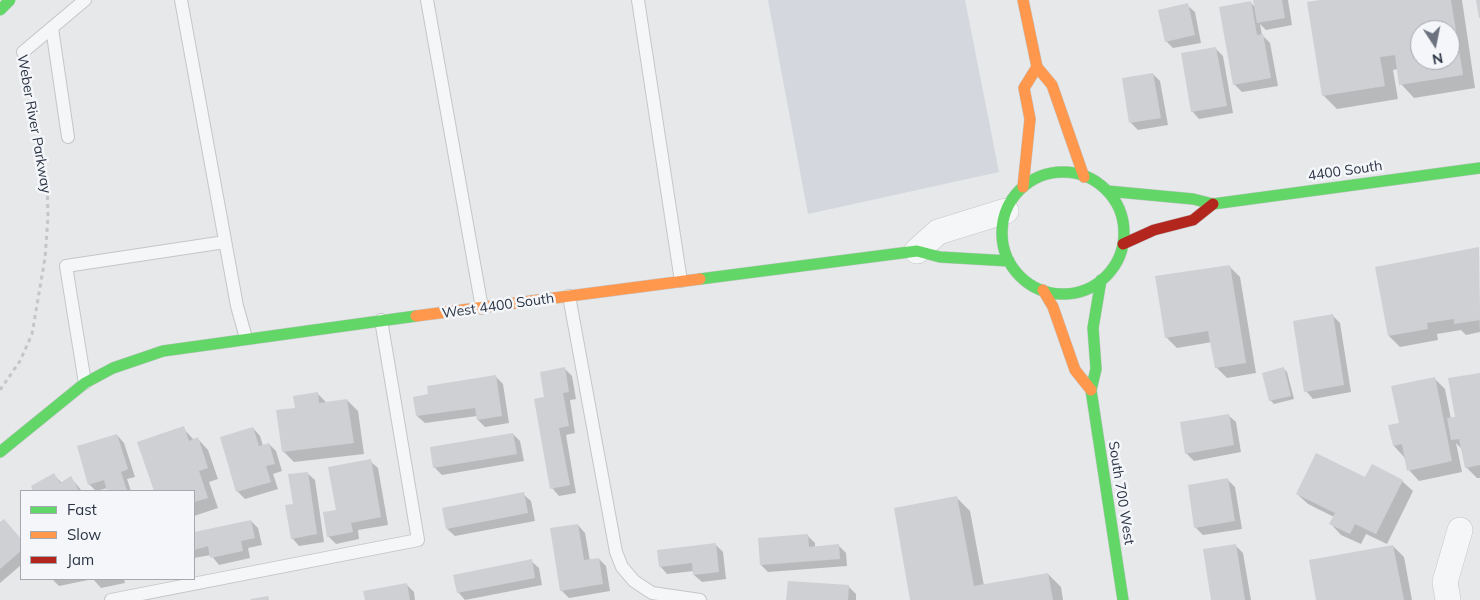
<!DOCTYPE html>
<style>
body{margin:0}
#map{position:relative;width:1480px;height:600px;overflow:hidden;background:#e6e8ea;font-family:Mulish,sans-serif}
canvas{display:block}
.legend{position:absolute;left:20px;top:490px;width:175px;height:90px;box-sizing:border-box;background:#f4f6f9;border:1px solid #a4a8b1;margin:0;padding:6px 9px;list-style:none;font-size:15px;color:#2b3445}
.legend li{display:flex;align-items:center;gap:10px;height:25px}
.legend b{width:25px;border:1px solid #a4a8b1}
.north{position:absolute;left:1410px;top:20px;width:50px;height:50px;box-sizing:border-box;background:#f4f6f9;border:1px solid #a4a8b1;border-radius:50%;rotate:169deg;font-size:14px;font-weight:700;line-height:20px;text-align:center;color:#2b3445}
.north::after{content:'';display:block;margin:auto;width:18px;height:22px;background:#6c737f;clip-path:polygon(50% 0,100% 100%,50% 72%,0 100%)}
</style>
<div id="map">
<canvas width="1480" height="600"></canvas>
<ul class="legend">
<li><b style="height:6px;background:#63d668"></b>Fast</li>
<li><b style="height:6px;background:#ff974d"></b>Slow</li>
<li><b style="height:6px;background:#b3261e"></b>Jam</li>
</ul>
<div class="north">N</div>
</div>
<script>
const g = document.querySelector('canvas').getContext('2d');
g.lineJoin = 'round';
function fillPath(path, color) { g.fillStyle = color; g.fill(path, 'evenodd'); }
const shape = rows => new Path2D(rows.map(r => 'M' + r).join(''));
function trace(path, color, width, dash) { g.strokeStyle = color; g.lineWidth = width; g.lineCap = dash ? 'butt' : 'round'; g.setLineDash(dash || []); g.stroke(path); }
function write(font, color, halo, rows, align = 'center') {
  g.font = font + ' Mulish,sans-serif'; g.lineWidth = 5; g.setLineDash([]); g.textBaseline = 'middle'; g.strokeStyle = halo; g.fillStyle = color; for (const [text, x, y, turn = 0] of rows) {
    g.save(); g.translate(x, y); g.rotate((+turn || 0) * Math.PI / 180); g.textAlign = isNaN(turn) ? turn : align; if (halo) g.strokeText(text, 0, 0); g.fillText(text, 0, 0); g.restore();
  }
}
const built = shape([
 [768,0,965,0,999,172,808,214]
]);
const shadow = shape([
 [1255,0,1288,0,1292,25,1266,30,1260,24,1262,35,1270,43,1278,86,1242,92,1234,84,1250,2,1256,8],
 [1328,0,1462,0,1475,88,1414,98,1401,84,1398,69,1393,70,1398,99,1337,109,1323,95],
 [1420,30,1450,30,1450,60,1420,60],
 [1187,5,1195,12,1201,43,1173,48,1166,41],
 [1216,49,1223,56,1233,113,1199,119,1192,111],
 [1153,74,1160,81,1168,125,1138,130,1131,123,1123,79],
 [1478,248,1480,332,1466,335,1461,330,1437,334,1438,340,1400,347,1389,336,1376,268],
 [1229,266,1240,277,1256,373,1227,378,1216,367,1212,342,1177,348,1166,337],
 [1332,315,1340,323,1351,392,1313,399,1306,391],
 [564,368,572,376,576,399,570,400,575,433,566,435,576,493,559,496,552,488,546,398],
 [1284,369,1287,372,1294,399,1274,404,1270,400],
 [1480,374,1480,478,1477,478,1466,467,1463,450,1456,443,1462,472,1419,481,1409,470,1404,457,1394,446,1389,426,1400,424,1434,378,1445,389,1451,419,1457,418],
 [495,376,503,384,509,423,485,427,478,420,477,416,425,423,417,416],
 [317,393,327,403,347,400,358,411,364,454,294,462,283,451,297,409],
 [1228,415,1236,422,1241,452,1194,461,1186,453],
 [183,428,194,440,198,439,208,450,218,479,209,482,218,508,194,516,194,491,155,491,139,443],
 [253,428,260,436,263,446,269,444,276,451,282,471,273,474,278,489,245,499,237,491],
 [513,434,520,441,524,461,442,475,435,468,431,448],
 [117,435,124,443,135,477,127,479,131,491,109,491,108,488,96,491,89,484],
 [370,461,378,468,388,525,358,530,359,539,336,544,328,536,337,511],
 [307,473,315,480,324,542,299,546,292,538,294,505],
 [54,475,62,483,71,478,82,491,35,491,32,487],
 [1366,478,1402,481,1413,491,1387,544,1366,534,1361,544,1341,535,1331,524,1334,517,1308,504,1297,494],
 [1228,480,1235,487,1242,529,1203,535,1196,528,1189,486],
 [523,494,531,501,535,521,455,536,447,529],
 [957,498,970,511,984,586,1048,574,1061,587,1063,600,912,600],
 [251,521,258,528,262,545,248,548,250,558,219,565,211,555,194,558,194,534],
 [0,524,11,528,21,540,21,565,0,583],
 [578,525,585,533,590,561,599,559,606,566,610,591,569,598,561,590],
 [807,535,815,543,815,547,838,545,846,553,847,566,768,572,761,565],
 [715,544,723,552,726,579,702,582,694,575,694,571,667,574,660,566],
 [1235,545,1243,553,1251,600,1213,600],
 [1393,546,1404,557,1412,600,1317,600],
 [531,561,539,568,542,585,465,600,458,592],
 [52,579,124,579,125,583,101,588,93,579,59,586],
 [406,584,414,592,415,600,366,600],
 [849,587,856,594,856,600,787,600]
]);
const building = shape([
 [1253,0,1282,0,1285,18,1257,23],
 [1320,0,1451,0,1463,75,1399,85,1395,55,1380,57,1385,86,1322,96,1307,2],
 [1420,30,1450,30,1450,60,1420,60],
 [1476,0,1480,0,1480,18,1479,18],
 [1251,1,1257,35,1263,34,1271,78,1233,85,1219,7],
 [1188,3,1195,35,1165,42,1158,10],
 [1216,47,1227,106,1191,112,1181,53],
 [1153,73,1161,118,1129,123,1122,78],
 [1479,247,1480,320,1454,324,1454,319,1427,323,1428,329,1388,336,1375,267],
 [1230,265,1246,363,1215,368,1208,331,1165,338,1155,276],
 [1333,314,1344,385,1304,392,1293,321],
 [565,367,569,392,563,393,569,426,559,428,570,485,550,489,534,399,544,397,540,372],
 [1284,367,1291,396,1269,401,1262,373],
 [1480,373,1480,465,1465,468,1459,439,1451,440,1447,418,1455,417,1448,378],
 [496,375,502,416,477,420,475,408,416,416,413,397,428,394,427,386],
 [1435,377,1452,461,1407,471,1402,444,1393,446,1388,425,1399,423,1391,386],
 [318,392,319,403,347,399,354,443,282,452,276,410,295,408,293,396],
 [1229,414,1234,445,1185,454,1180,422],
 [184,426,189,441,198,437,208,468,199,471,208,498,194,502,194,491,154,491,137,442],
 [253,427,259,446,269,443,275,464,266,466,271,482,236,492,220,437],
 [513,433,517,454,433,468,430,447],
 [117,434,128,469,121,472,127,491,107,491,104,480,88,485,77,446],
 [1316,453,1365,477,1372,464,1403,480,1376,534,1355,524,1350,534,1329,524,1335,513,1296,494],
 [371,459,381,517,351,523,353,532,327,537,323,512,336,510,328,467],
 [308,472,317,534,291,539,285,505,293,504,288,474],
 [54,473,60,483,71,476,79,491,33,491,31,486],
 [1228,478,1235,521,1194,528,1188,485],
 [524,492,528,513,446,529,442,508],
 [957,496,974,586,1048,573,1053,600,910,600,894,508],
 [4,519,21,539,21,551,0,569,0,522],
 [251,520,255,538,241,541,243,551,210,558,208,546,194,550,194,532],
 [578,524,584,560,599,558,603,584,560,591,550,528],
 [808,534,809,547,839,544,840,559,760,565,758,538],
 [716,543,719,572,693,575,692,563,659,567,657,550],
 [1236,544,1245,600,1211,600,1203,549],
 [1393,545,1404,600,1316,600,1309,560],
 [532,559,535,578,457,593,453,575],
 [788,581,849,585,848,600,786,600],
 [407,583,410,600,365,600,363,591],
 [268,596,269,600,251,600,251,599]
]);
const path = shape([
 [0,390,20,361,32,334,45,258,48,217,47,181,27,70]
]);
const lane = shape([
 [181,0,237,306,246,338],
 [427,0,482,308],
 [638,0,681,281],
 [52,28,68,137],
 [23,52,85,0],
 [569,296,616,552,622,567,634,581,652,593,700,600],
 [85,383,66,266,225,242],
 [111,600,418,540,381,320]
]);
const street = shape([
 [917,251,938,232,1006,211],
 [1448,600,1445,582,1460,530]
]);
const fast = shape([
 '1002 233a61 61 0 1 1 122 0a61 61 0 1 1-122 0Z',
 [1107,191,1193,199,1213,204,1480,168],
 [700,279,917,251,940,257,1009,261],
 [1101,280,1093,328,1096,369,1091,390,1123,600],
 [0,452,85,383,113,368,163,351,416,316]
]);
const slow = shape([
 [1023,0,1037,67,1052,85,1084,177],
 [1023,187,1030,119,1024,88,1037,67],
 [1043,290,1053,307,1075,370,1091,390],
 [416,316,700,279]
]);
const jam = shape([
 [1123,244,1154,230,1193,220,1213,204]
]);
const fastBridge = shape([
 [0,10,10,0]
]);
const streetNames = [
 ["Weber River Parkway",34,124,80],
 ["4400 South",1345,171,-8],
 ["West 4400 South",498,306,-8],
 ["South 700 West",1121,493,81]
];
fillPath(built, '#d4d7dd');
fillPath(shadow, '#0003');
fillPath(building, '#ced0d3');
trace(lane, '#c4c6c8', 14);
trace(street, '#c4c6c8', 26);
trace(fast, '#c4c6c8', 12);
trace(slow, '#c4c6c8', 12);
trace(jam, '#c4c6c8', 12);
trace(path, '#c5c6ca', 3, [4, 4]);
trace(lane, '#f5f6f7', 12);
trace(street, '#f5f6f7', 25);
trace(fast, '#63d668', 11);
trace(slow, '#ff974d', 11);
trace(jam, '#b3261e', 11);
trace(fastBridge, '#c2c5c8', 12, []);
trace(fastBridge, '#63d668', 11);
write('14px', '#2b3445', '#f4f6f9', streetNames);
</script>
